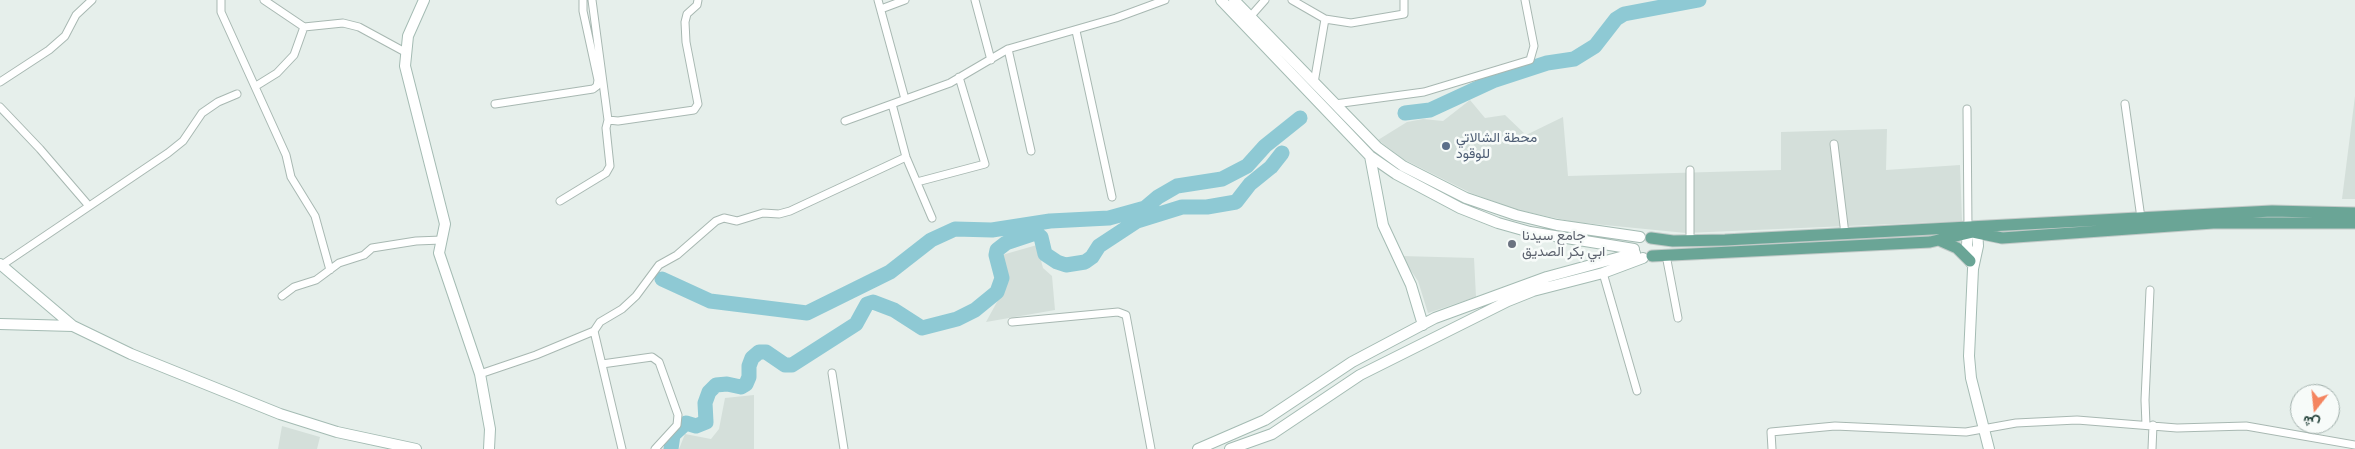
<!DOCTYPE html>
<meta charset="utf-8">
<style>
body{margin:0}
#map{position:relative;width:2355px;height:449px;overflow:hidden;background:#e6efeb;font-family:"Golos Text",Vazirmatn,sans-serif}
canvas{display:block}
.north{position:absolute;left:2290px;top:384px;width:50px;height:50px;box-sizing:border-box;background:#f7fbf9;border:1px solid #a3b1ad;border-radius:50%;rotate:196deg;font-size:14px;font-weight:700;line-height:20px;text-align:center;color:#24423a}
.north::after{content:'';display:block;margin:auto;width:18px;height:22px;background:#f4845f;clip-path:polygon(50% 0,100% 100%,50% 72%,0 100%)}
</style>
<div id="map">
<canvas width="2355" height="449"></canvas>
<div class="north">ش</div>
</div>
<script>
const g = document.querySelector('canvas').getContext('2d');
g.lineJoin = 'round';
function fillPath(path, color) { g.fillStyle = color; g.fill(path, 'evenodd'); }
const shape = rows => new Path2D(rows.map(r => 'M' + r).join(''));
function trace(path, color, width, dash) { g.strokeStyle = color; g.lineWidth = width; g.lineCap = dash ? 'butt' : 'round'; g.setLineDash(dash || []); g.stroke(path); }
function write(font, color, halo, rows, align = 'center') {
  g.font = font + ' "Golos Text",Vazirmatn,sans-serif'; g.lineWidth = 5; g.setLineDash([]); g.textBaseline = 'middle'; g.strokeStyle = halo; g.fillStyle = color; for (const [text, x, y, turn = 0] of rows) {
    g.save(); g.translate(x, y); g.rotate((+turn || 0) * Math.PI / 180); g.textAlign = isNaN(turn) ? turn : align; if (halo) g.strokeText(text, 0, 0); g.fillText(text, 0, 0); g.restore();
  }
}
const built = shape([
 [2355,96,2355,199,2342,199],
 [1470,100,1485,118,1505,115,1526,135,1563,117,1568,176,1781,170,1781,132,1887,129,1886,170,1960,165,1962,221,1686,233,1574,222,1517,210,1471,193,1403,159,1378,140,1407,122,1423,119,1443,121],
 [1037,245,1043,268,1052,276,1055,310,986,322,1009,280,1002,255],
 [1401,256,1474,258,1476,297,1428,313,1418,281],
 [754,395,754,449,679,449,685,434,711,439,719,429,725,398],
 [282,426,320,437,317,449,278,449]
]);
const river = shape([
 [1405,113,1430,110,1495,80,1547,63,1574,59,1595,46,1616,19,1624,14,1699,0],
 [662,279,710,301,807,313,890,272,931,240,955,229,992,230,1050,221,1109,218,1145,208,1158,197,1177,186,1222,179,1247,166,1265,146,1300,118],
 [671,449,673,435,686,423,696,426,706,422,705,403,709,392,716,385,727,384,741,387,746,384,749,377,749,366,752,358,759,352,766,352,785,365,792,365,856,324,867,304,873,302,894,310,922,328,957,319,975,310,997,292,1002,278,996,255,997,250,1006,243,1036,233,1041,237,1045,254,1057,262,1066,265,1085,262,1092,257,1099,246,1137,221,1182,207,1207,207,1236,202,1250,184,1271,167,1282,153]
]);
const street = shape([
 [221,0,221,12,286,155,291,177,315,216,330,270],
 [264,0,304,27,343,23,359,27,405,52],
 [878,0,905,99],
 [975,0,991,60],
 [1292,0,1325,19,1351,23,1404,14,1404,0],
 [881,9,905,0],
 [1250,17,1265,0],
 [1076,31,1112,197],
 [1008,49,1031,151],
 [0,82,49,50,65,36,76,15,92,0],
 [1314,83,1325,19],
 [256,86,277,73,294,55,304,27],
 [495,104,593,89,597,86,598,80,583,11,583,0],
 [892,104,906,157,932,218],
 [1335,104,1424,92,1530,60,1534,46,1525,0],
 [2125,104,2141,218],
 [0,107,40,149,89,206],
 [1967,109,1968,228],
 [608,120,618,121,694,110,698,104,686,42,685,22,687,14,697,5,698,0],
 [845,121,950,83,1008,49,1116,18,1165,0],
 [1834,144,1845,234],
 [1690,170,1690,241],
 [917,182,985,164,959,77],
 [560,201,606,173,610,166,606,128,608,120,592,0],
 [1666,255,1678,318],
 [2,265,168,153,183,141,202,113,218,102,237,94],
 [1603,273,1637,391],
 [282,296,294,287,316,280,339,263,364,255,372,248,416,241,442,240],
 [1012,322,1118,312,1126,315,1151,449],
 [594,331,622,449],
 [602,364,652,357,659,362,678,415,677,425,655,449],
 [832,373,844,449],
 [480,374,536,355,594,331,600,322,622,309,636,296,659,265,677,255,716,221,724,218,737,221,763,213,779,214,790,211,906,157],
 [2146,425,2145,400,2150,290],
 [1772,449,1771,432,1835,426,1966,432,2016,423,2077,420,2177,428,2246,426,2355,445],
 [2152,449,2153,425]
]);
const secondary = shape([
 [424,0,408,36,405,66,445,224,439,253,480,374,490,429,489,449],
 [1221,0,1370,156,1396,174,1460,208,1498,223,1530,232,1634,249],
 [1234,0,1377,147,1403,166,1466,198,1516,215,1557,225,1640,237],
 [1370,156,1383,225,1411,285,1423,325],
 [1977,227,1978,246,1973,269,1969,356,1971,378,1989,449],
 [1968,228,1967,245,1971,263],
 [0,264,73,326,131,354,280,414,337,432,416,449],
 [0,324,73,326],
 [1198,449,1265,420,1352,362,1435,318,1547,277,1635,253],
 [1230,449,1272,434,1360,375,1508,301,1533,291,1603,273,1643,258]
]);
const primary = shape([
 [1651,238,1673,241,1725,240,2213,214,2272,211,2355,213],
 [1941,241,1957,248,1970,261],
 [1652,256,1930,242,1973,232,2002,238,2213,223,2355,223]
]);
const markers = [
 [1446,146,5,"#5c6f8a"],
 [1512,244,5,"#6b7280"]
];
const serviceNames = [
 ["محطة الشالاتي",1456,138],
 ["للوقود",1456,154]
];
const worshipNames = [
 ["جامع سيدنا",1522,236],
 ["ابي بكر الصديق",1522,252]
];
fillPath(built, '#d4dfda');
trace(river, '#8ec9d4', 15);
trace(street, '#a8b8b2', 9);
trace(secondary, '#a4bbb3', 12);
trace(primary, '#c2cac8', 13);
trace(street, '#fff', 7);
trace(secondary, '#fff', 10);
trace(primary, '#6aa596', 11);
for (const [x, y, r, color] of markers) { const dot = new Path2D(); dot.arc(x, y, r, 0, 2 * Math.PI); g.fillStyle = color; g.fill(dot); trace(dot, '#f7fbf9', 2); }
write('14px', '#4e5e75', '#f7fbf9', serviceNames, 'left');
write('14px', '#5b616d', '#f7fbf9', worshipNames, 'left');
</script>
